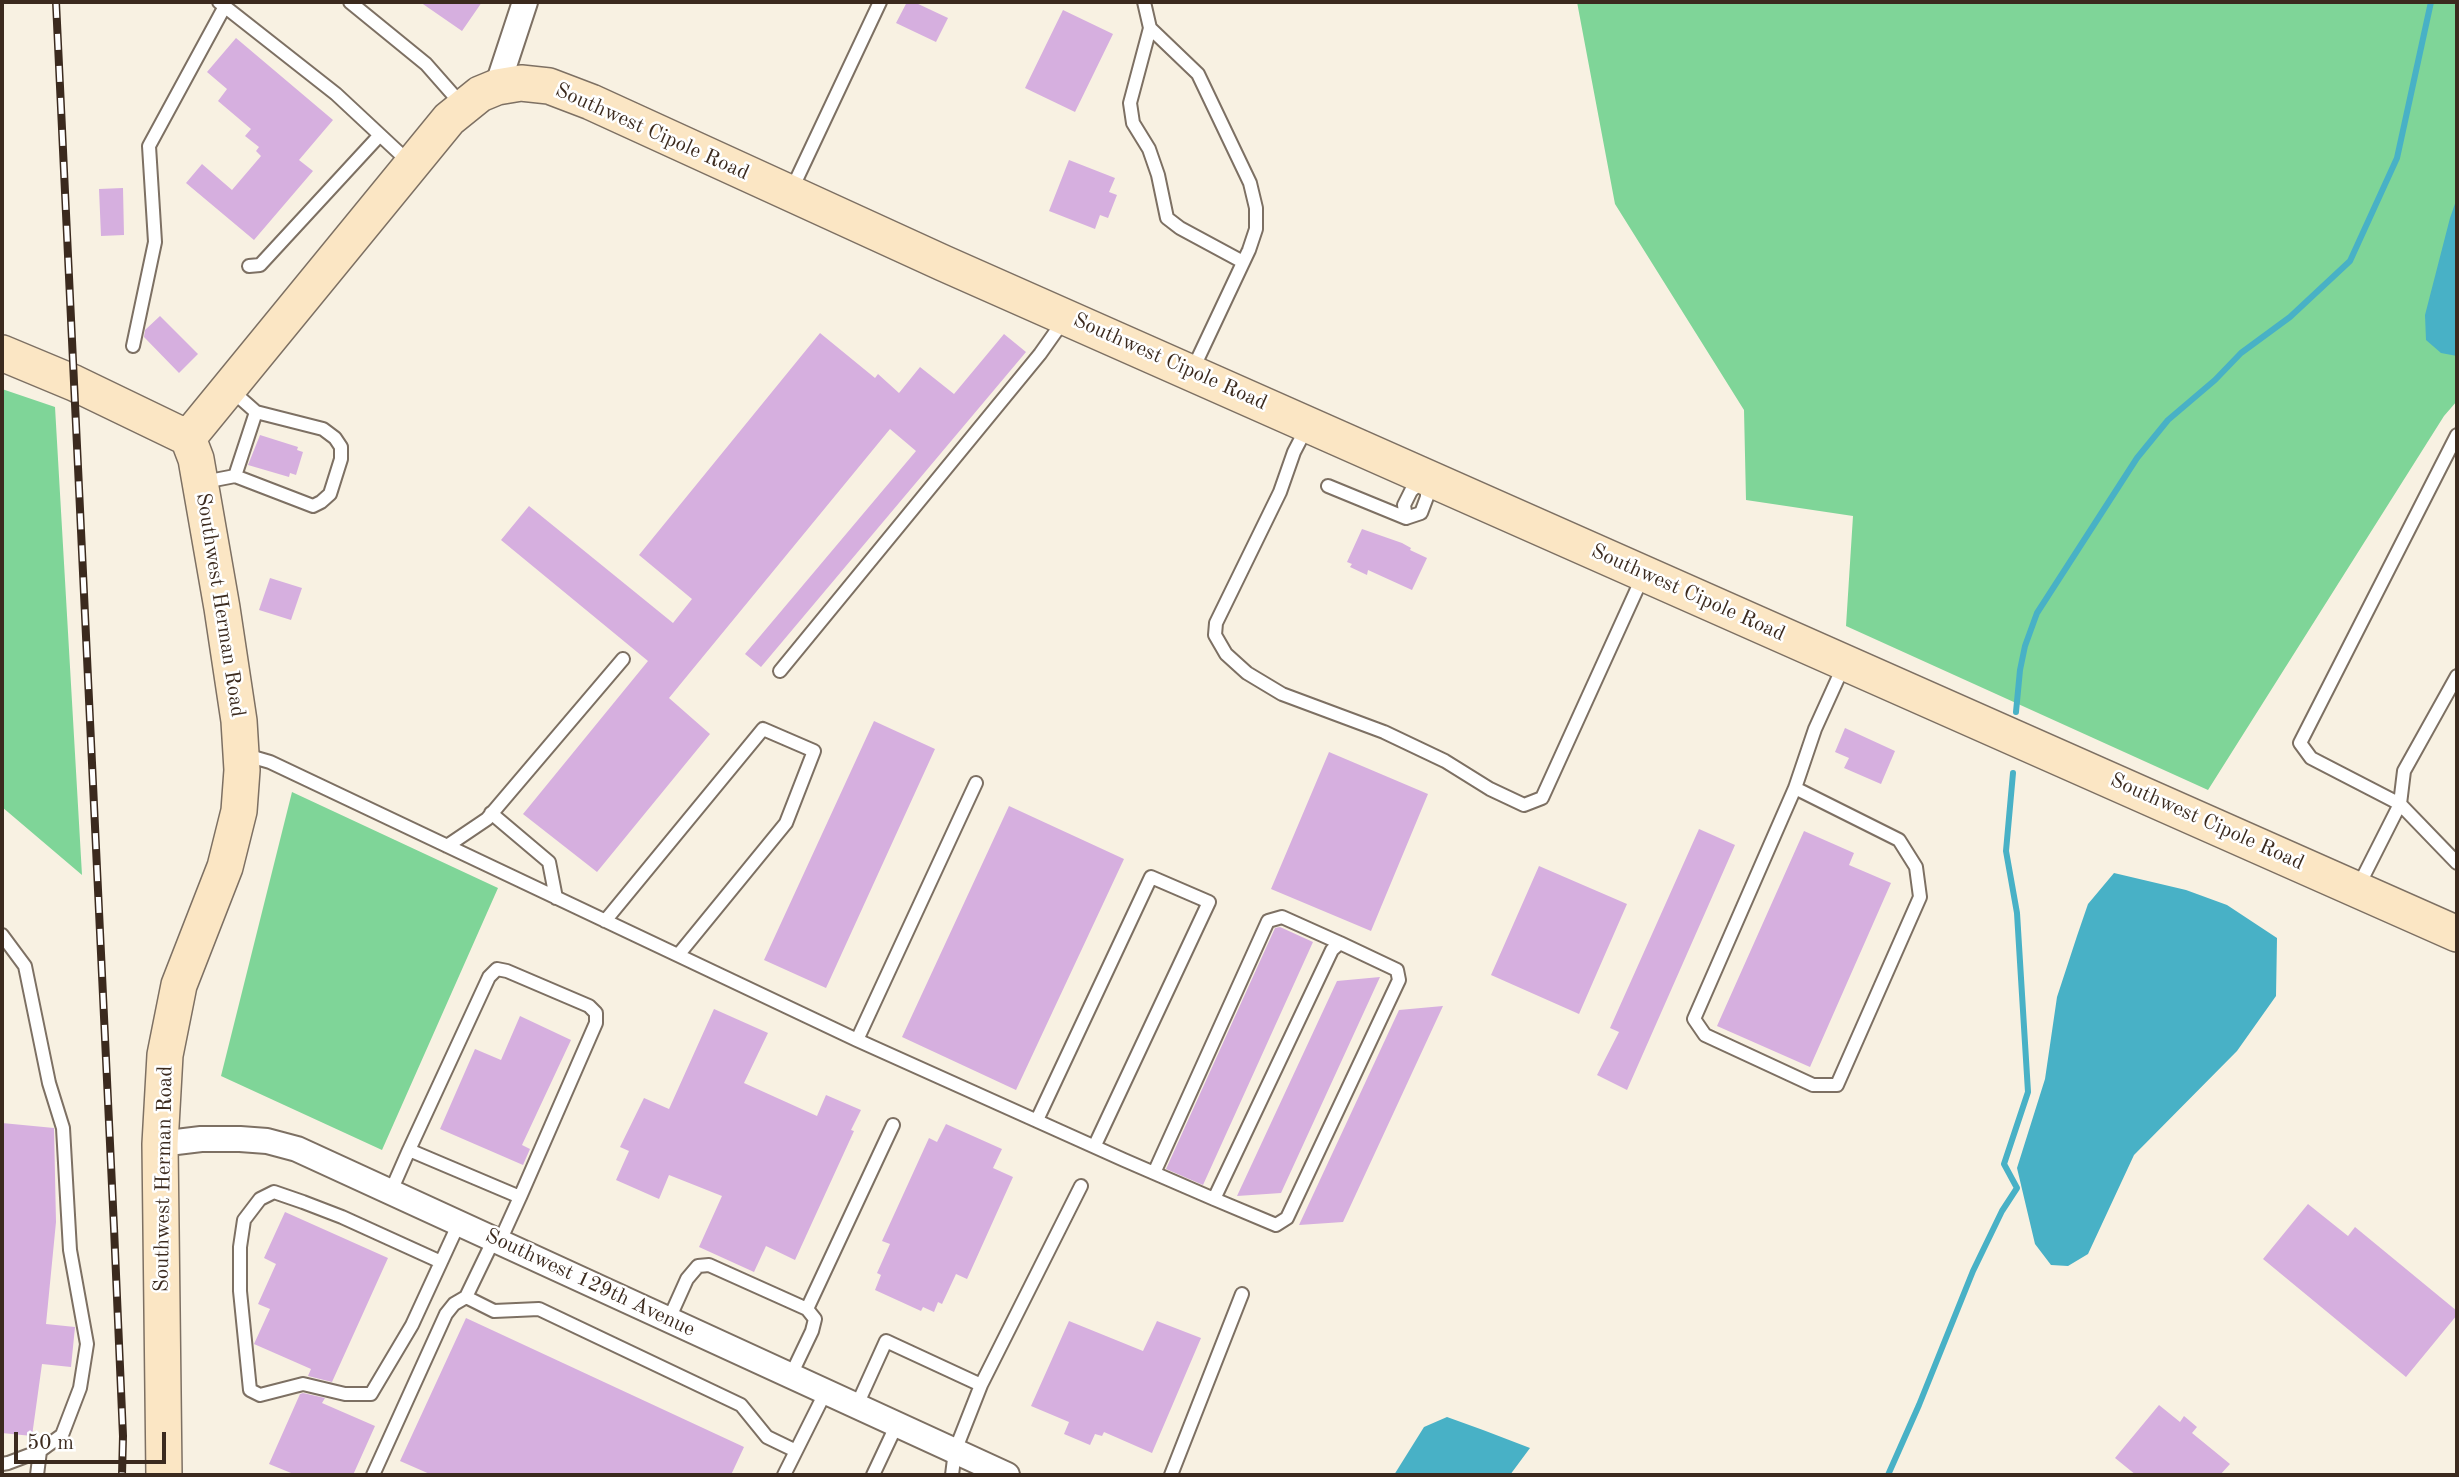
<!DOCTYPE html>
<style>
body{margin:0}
#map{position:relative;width:2459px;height:1477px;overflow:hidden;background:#f8f1e2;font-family:"Old Standard TT",serif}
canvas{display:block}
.frame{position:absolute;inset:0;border:4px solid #3b2a1e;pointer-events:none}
.scale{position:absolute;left:14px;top:1432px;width:152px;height:32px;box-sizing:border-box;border:4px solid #3b2a1e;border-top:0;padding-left:9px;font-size:21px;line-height:24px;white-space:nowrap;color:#3b2a1e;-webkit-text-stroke:5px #fff;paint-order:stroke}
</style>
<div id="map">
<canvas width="2459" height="1477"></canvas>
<div class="frame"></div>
<div class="scale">50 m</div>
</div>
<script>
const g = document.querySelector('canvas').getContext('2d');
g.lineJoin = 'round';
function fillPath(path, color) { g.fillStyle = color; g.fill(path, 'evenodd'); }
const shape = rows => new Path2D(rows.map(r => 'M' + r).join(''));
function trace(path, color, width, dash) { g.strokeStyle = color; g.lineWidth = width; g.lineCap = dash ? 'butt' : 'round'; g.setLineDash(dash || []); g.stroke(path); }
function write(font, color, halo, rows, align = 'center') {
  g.font = font + ' "Old Standard TT",serif'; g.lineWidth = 5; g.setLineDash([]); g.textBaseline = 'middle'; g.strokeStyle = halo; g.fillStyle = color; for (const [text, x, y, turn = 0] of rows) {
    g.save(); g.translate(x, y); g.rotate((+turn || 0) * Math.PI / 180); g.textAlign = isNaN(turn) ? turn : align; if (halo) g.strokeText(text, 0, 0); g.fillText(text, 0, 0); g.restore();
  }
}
const green = shape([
 [1577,2,2457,2,2457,401,2444,416,2208,790,1846,626,1853,516,1746,500,1744,410,1615,204],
 [2,389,55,407,82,875,2,807],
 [292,792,498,888,382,1150,221,1076]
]);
const water = shape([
 [2457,198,2457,356,2441,353,2426,340,2425,315,2450,218],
 [2114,873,2186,890,2227,905,2277,938,2276,996,2237,1051,2134,1155,2088,1254,2068,1266,2051,1265,2035,1244,2017,1168,2045,1079,2057,997,2077,936,2088,904],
 [1447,1417,1483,1430,1530,1448,1510,1475,1394,1475,1424,1427]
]);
const stream = shape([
 [2016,712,2020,670,2025,646,2037,613,2137,458,2168,420,2215,380,2241,353,2290,317,2350,261,2397,158,2431,2],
 [1888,1475,1919,1405,1973,1271,2002,1211,2017,1188,2004,1164,2028,1092,2017,913,2006,851,2013,773]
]);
const building = shape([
 [420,2,482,2,462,31],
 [907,2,914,2,948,18,936,42,896,23],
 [1063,10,1113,34,1075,112,1025,88],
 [236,38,333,120,299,160,313,171,254,240,186,183,202,164,232,190,261,156,256,151,259,147,245,136,251,129,218,101,227,89,207,72],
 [1069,160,1115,178,1109,192,1117,195,1108,218,1100,215,1095,229,1049,211],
 [123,188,124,235,101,236,99,189],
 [160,316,198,354,179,373,144,337,145,330],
 [820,333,875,378,878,374,899,393,920,367,954,394,1004,334,1026,352,761,667,745,654,916,451,890,429,669,698,710,734,597,872,523,814,648,661,501,540,529,506,673,623,692,599,639,555],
 [260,435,298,447,297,450,303,452,296,475,290,473,289,477,248,465],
 [1362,529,1402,543,1411,548,1410,550,1427,558,1412,590,1368,570,1367,575,1350,567,1352,564,1347,562],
 [270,578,302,588,291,620,259,610],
 [874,721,935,749,826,988,764,960],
 [1845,728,1895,751,1881,784,1844,768,1849,758,1835,752],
 [1329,752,1428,794,1371,931,1271,889],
 [1009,806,1124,859,1016,1090,902,1037],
 [1699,829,1735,845,1627,1090,1597,1075,1619,1032,1610,1028],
 [1804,831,1854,853,1849,865,1891,883,1810,1067,1717,1026],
 [1539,866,1627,904,1579,1014,1491,975],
 [1280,927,1313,942,1203,1185,1166,1169,1275,928],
 [1380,977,1281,1193,1237,1196,1337,981],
 [1443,1006,1343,1222,1299,1225,1399,1010],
 [714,1009,768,1033,744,1083,817,1116,826,1095,861,1110,851,1130,854,1131,795,1260,766,1246,754,1272,699,1247,722,1196,669,1175,659,1199,616,1180,629,1151,620,1147,644,1098,669,1109],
 [520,1016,571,1040,522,1145,530,1149,523,1165,440,1129,475,1049,501,1060],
 [2,1123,54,1128,56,1222,46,1324,75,1327,71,1367,42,1364,32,1436,2,1433],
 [946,1124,1002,1149,993,1168,1013,1177,967,1279,956,1274,942,1304,938,1302,934,1312,923,1307,921,1311,875,1290,881,1275,877,1273,890,1244,882,1241,929,1138,937,1142],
 [2308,1204,2348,1236,2355,1227,2457,1311,2457,1315,2406,1377,2263,1259],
 [285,1212,388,1258,332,1382,308,1376,311,1369,254,1344,270,1309,258,1304,276,1264,264,1258],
 [466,1318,744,1447,731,1475,432,1475,400,1461],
 [1069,1321,1143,1351,1157,1321,1201,1338,1152,1453,1104,1432,1102,1436,1095,1434,1090,1445,1064,1434,1069,1422,1031,1406],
 [303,1393,325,1398,322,1403,375,1426,353,1475,296,1475,269,1464,300,1394],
 [2159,1405,2180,1422,2184,1416,2197,1427,2192,1433,2230,1464,2220,1475,2136,1475,2115,1458]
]);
const lane = shape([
 [219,2,336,94,410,163],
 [350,2,426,64,463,106],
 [1144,2,1150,28,1198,74,1250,183,1256,208,1256,229,1249,250,1192,371],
 [1150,28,1130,103,1133,123,1149,149,1158,175,1167,218,1180,228,1243,262],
 [791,191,880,2],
 [249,266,260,265,379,136],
 [133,346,155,242,149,146,225,6],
 [1307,427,1294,452,1280,492,1216,623,1215,635,1226,654,1247,673,1282,694,1384,732,1445,761,1490,789,1524,805,1542,798,1643,576],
 [2457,435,2300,743,2311,758,2400,804,2404,771,2457,676],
 [235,476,256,412],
 [1427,477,1427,497,1421,513,1406,518,1404,505,1411,491,1427,477],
 [204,482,235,476,313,506,321,502,330,494,341,459,341,447,335,438,323,429,256,412,230,389],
 [1328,486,1406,518],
 [780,671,1040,354,1064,320],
 [246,755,270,762,857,1040,1124,1160,1214,1199,1276,1225,1287,1218,1399,980,1397,970,1340,943,1332,950,1214,1199],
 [1795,788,1899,840,1916,867,1920,897,1837,1085,1813,1085,1705,1035,1694,1019,1795,788,1815,729,1844,665],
 [491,813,549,862,556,898],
 [447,846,487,819,623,659],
 [2357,889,2400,804,2457,863],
 [605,921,763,729,814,751,786,823,679,954],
 [2,935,25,966,49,1083,63,1128,70,1250,87,1344,80,1388,62,1435,40,1451,8,1463,2,1464],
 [857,1040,976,783],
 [1037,1120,1151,877,1209,902,1095,1145],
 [409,1150,489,977,497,969,507,971,589,1006,596,1013,596,1023,520,1197],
 [1154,1173,1268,921,1282,917,1340,943],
 [391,1191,409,1150,520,1197,500,1241],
 [494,1239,466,1297,494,1311,539,1309,741,1405,767,1437,796,1451,826,1391],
 [441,1262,342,1217,303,1202,274,1192,260,1199,244,1220,240,1247,240,1291,250,1390,260,1395,303,1384,345,1394,371,1394,412,1325,459,1223],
 [807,1309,893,1125],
 [669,1319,687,1279,698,1266,709,1265,807,1309,815,1319,812,1331,791,1375],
 [981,1385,1081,1186],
 [857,1405,886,1341,981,1385,955,1451,952,1475],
 [37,1475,40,1451],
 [373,1475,446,1314,454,1304,466,1297],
 [784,1475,796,1451],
 [873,1475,897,1424],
 [1171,1475,1242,1294]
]);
const street = shape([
 [497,87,525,2],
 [160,1144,201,1139,240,1139,267,1141,297,1149,1007,1475]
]);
const secondary = shape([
 [2,353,74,383,188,438],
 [188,438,449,119,480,94,497,87,521,83,549,86,591,102,943,263,2457,934],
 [164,1475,160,1144,165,1055,179,985,225,867,239,811,242,770,239,721,222,608,196,459,188,438]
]);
const rail = shape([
 [56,2,114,1228,123,1436,122,1475]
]);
const streetNames = [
 ["Southwest Cipole Road",652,132,24],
 ["Southwest Cipole Road",1170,362,24],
 ["Southwest Cipole Road",1688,593,24],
 ["Southwest Herman Road",220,605,81],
 ["Southwest Cipole Road",2207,822,24],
 ["Southwest Herman Road",164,1179,-89],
 ["Southwest 129th Avenue",590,1283,25]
];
fillPath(green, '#7fd598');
fillPath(water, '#48b1c6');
trace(stream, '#48b1c6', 6);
fillPath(building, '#d6afdf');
trace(lane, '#7d7063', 16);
trace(street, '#7d7063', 28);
trace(secondary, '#7d7063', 38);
trace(lane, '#fff', 12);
trace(street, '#fff', 24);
trace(secondary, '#fbe6c4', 35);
trace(rail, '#3b2a1e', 8);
trace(rail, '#fff', 5, [16]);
write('21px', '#3b2a1e', '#fff', streetNames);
</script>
